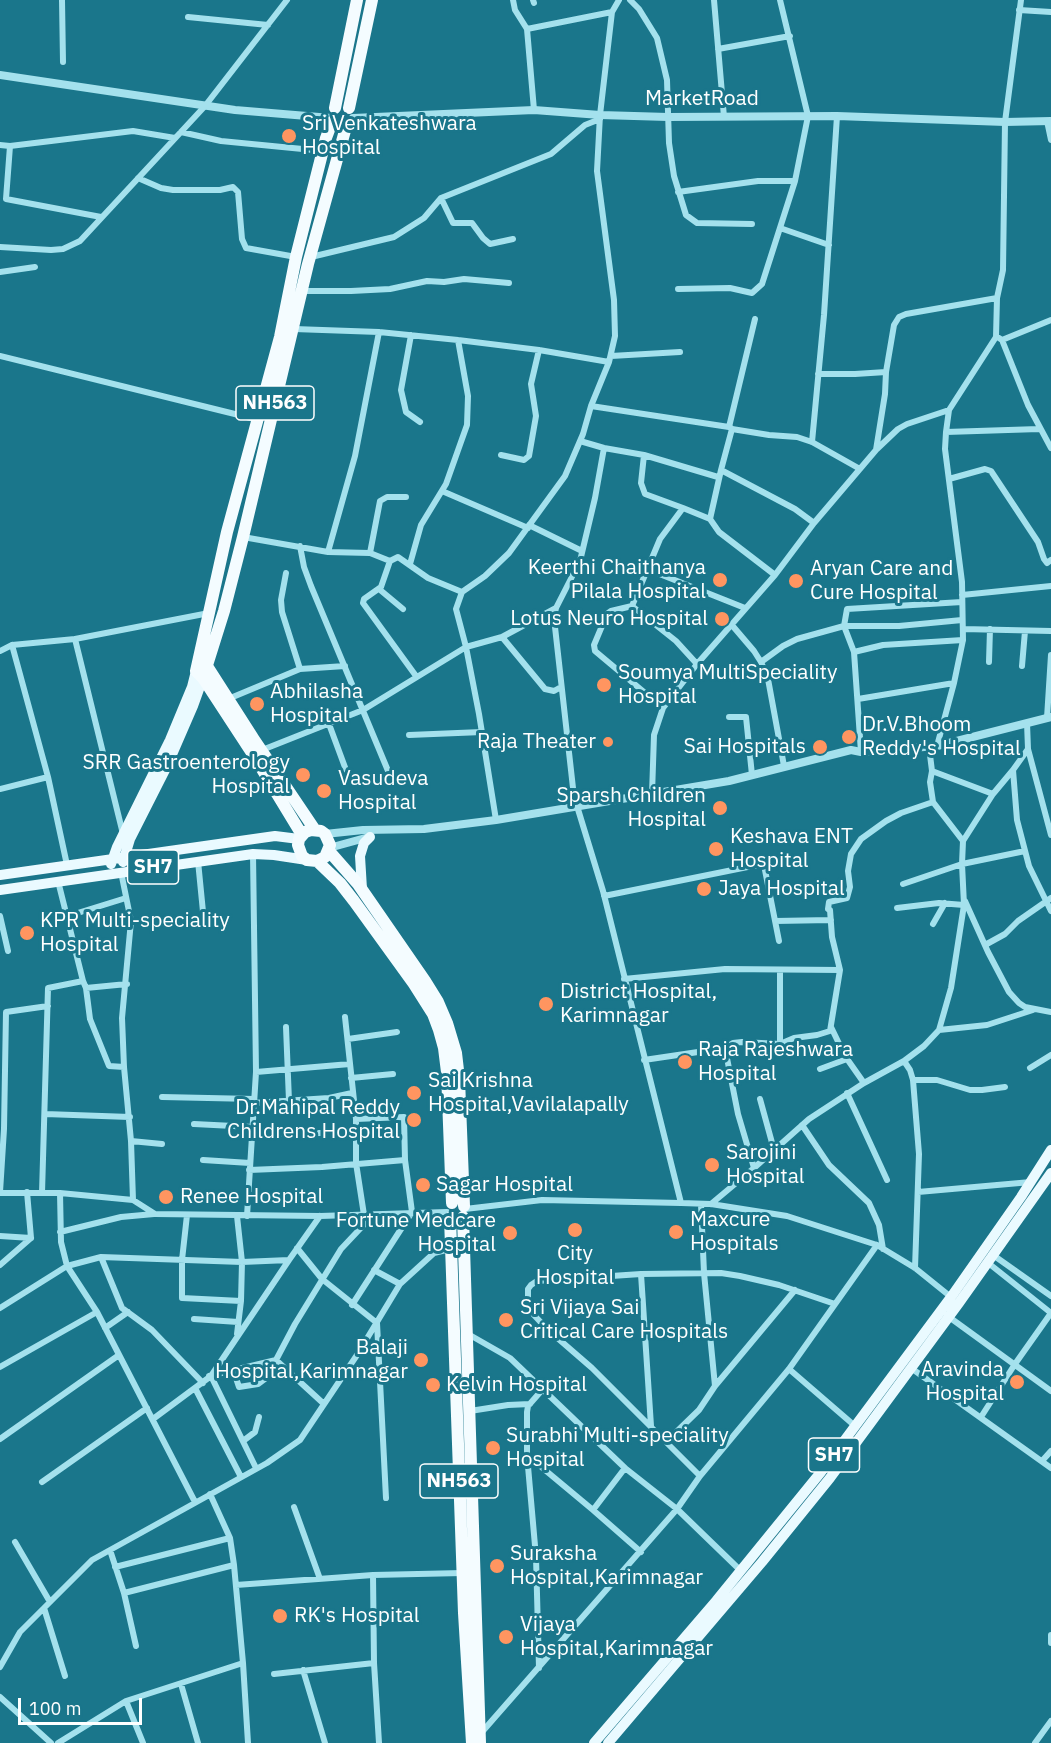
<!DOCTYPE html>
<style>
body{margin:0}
#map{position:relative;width:1051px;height:1743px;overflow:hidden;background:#1a768b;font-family:"IBM Plex Sans",sans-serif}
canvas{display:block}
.scale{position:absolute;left:18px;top:1698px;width:124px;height:27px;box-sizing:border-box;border:3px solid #fff;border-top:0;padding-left:8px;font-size:18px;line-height:21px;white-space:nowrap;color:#fff;-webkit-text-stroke:4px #1a768b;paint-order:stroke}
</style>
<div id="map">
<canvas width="1051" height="1743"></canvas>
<div class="scale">100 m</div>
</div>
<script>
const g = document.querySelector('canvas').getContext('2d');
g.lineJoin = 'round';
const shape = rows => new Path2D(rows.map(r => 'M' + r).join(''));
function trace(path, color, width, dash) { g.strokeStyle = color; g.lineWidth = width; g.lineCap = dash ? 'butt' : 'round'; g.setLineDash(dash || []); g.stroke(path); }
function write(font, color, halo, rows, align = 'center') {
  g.font = font + ' "IBM Plex Sans",sans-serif'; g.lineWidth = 6; g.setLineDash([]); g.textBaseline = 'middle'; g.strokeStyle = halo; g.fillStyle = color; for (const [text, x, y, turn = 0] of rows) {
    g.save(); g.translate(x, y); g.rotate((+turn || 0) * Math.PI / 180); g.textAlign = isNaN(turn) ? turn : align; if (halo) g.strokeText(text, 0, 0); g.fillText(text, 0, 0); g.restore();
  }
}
const minor = shape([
 [62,0,63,62],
 [513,0,515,10,527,29,534,110],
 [533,0,534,3],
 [630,0,639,9,657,38,667,80,669,143,674,176,686,215,697,223,752,224],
 [714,0,724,117],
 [1019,10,1051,12],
 [188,17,268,25],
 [527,29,612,12],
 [718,49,790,36],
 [1047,121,1051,140],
 [181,132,221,141,323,151],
 [0,145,10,146],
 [138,178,161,188,173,190,220,190,233,187,238,192,242,239,246,248,296,257],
 [678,192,758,181,795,181],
 [441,198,453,223,472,223,483,238,490,244,513,239],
 [101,217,6,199,10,146,133,131,175,138],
 [780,228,829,245],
 [0,247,51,250,63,249,80,241,205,106,287,0],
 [311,257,394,237,424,218,441,198,551,154,585,125,600,119],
 [0,272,35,267],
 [678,289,730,288,752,293,762,284,795,181,808,116,780,0],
 [302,291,351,291,390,289,427,281,444,282,464,279,509,283],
 [294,329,379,332,458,340,539,350,609,362],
 [411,335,401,390,406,412,420,422],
 [999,338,1002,340,1051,320],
 [1002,340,1028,405,1051,448],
 [0,356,259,420],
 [611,356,680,352],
 [818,374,855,374,886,372],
 [591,406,729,427],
 [731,428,729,427,755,319],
 [946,432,1039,429],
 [580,441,604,448,644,455,718,477],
 [812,442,824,315,837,116],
 [877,449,898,429,907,424,949,410],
 [501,455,524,460,529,456,536,416,531,384,539,350],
 [644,455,641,483,645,494,683,508],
 [721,470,732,429,769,435,797,437,812,442,860,469],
 [949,479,985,469,991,471,1038,542,1044,559,1047,563,1051,560],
 [442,491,528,528],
 [710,519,719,532,775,575],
 [529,525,582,551],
 [243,537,328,552,355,456,379,332],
 [300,546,304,567,311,586,391,778],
 [328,552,370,553,390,561,398,557,428,578,462,592],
 [370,553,380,501,387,497,406,497],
 [390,561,381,587,364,599,363,603,416,676],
 [410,564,421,525,446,484,467,425,468,396,458,340],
 [647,569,745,608],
 [286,573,281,600,282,612,300,669],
 [379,589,403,609],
 [962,595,1051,586],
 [632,606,611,611,607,614,594,645,595,651,663,708],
 [731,624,754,651,761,662,768,679,784,766],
 [963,629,1051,631],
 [502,637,545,689,554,691,561,687],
 [75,639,123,834],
 [12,645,75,639,209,613],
 [0,651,12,645,48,777,67,865],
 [854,652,883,645,963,640],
 [761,662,783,646,797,639,844,626,899,626,962,620],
 [989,662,990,629],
 [697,664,676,641,632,606,660,539,683,508,710,519,721,470,795,509,814,523],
 [1022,666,1025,631],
 [228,699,300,669,345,666],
 [858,699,954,683],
 [729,717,746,717,752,775],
 [1047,718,1051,655],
 [1027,723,1028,749,1013,770,1017,820,1029,866,1051,911],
 [329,724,346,770],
 [409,735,482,732],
 [937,746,954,683,963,640,962,582,945,449,946,432,949,410,996,337,997,298,1003,270,1005,122,1021,0],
 [1028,749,1051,835],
 [262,750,363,710,466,647,502,637,556,608],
 [861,752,854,652,844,626,847,609,962,602],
 [932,771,993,794],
 [0,789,48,777],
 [652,794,654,735,663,708,697,664,775,575,814,523,876,450,885,394,886,372,894,325,899,317,906,314,997,298],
 [575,806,554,618,556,608,580,561,595,498,604,448],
 [577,806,603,891,681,1203],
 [496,820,479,714,466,647,456,609,462,592,485,576,509,553,565,476,583,434,591,406,609,362,615,336,614,300,597,171,600,115,612,12,619,0],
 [963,841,993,794,1013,770],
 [198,861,204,922],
 [764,865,779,941],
 [121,872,131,921,122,1018,124,1067,131,1141,133,1200],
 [58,881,83,981],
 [903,884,962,864,1025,851],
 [604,896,792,858],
 [965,901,988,952,1009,992,1019,1003,1025,1007,1051,1012],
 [897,908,939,903,964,905],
 [0,916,8,951],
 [68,916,126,898],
 [775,921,831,920],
 [933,924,945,903],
 [985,945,1005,934,1018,921,1051,898],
 [780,970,780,1044],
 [624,979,725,969,840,970,832,937,830,910,828,909,829,902,847,898,850,887,848,871,851,854,861,839,886,821,901,813,933,802,930,782,932,771,929,747],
 [86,988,90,1019,109,1066,124,1067],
 [345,1017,356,1119,356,1163,364,1215],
 [286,1027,289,1101],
 [831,1027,845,1056,864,1083],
 [939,1030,987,1025,1033,1010],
 [348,1039,397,1032],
 [725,1048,738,1114,754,1168],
 [644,1060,725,1048,733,1043,742,1042,780,1044,794,1038,817,1035,830,1031,840,970],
 [904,1061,910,1070,913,1080,937,1080,970,1090,982,1090,1005,1087],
 [1030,1068,1051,1055],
 [820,1069,847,1059],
 [256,1072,350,1064],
 [351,1078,393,1074],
 [913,1080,919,1154,915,1268],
 [847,1093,887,1180],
 [162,1097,254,1099],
 [760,1099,774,1150],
 [253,1103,329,1098,352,1093],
 [45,1114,130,1117],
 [194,1124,253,1127],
 [802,1125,829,1165,869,1203,879,1225,883,1249],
 [252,1134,322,1133],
 [131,1141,162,1144],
 [203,1160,250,1163],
 [249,1170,322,1167,405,1160],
 [0,1192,4,1129,6,1012,48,1006],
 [27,1192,31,1238],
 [918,1192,1031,1182],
 [0,1193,60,1193],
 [42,1193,48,988,83,981,86,988,127,984],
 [711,1204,754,1168,809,1119,864,1083,904,1061,924,1046,939,1030,951,988,964,905,962,864,963,841,933,802],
 [465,1209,542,1200,681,1203,711,1204,787,1216,877,1245,915,1268,951,1297],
 [187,1215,182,1260,182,1298,241,1301],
 [237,1216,242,1262,241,1301,237,1334],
 [247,1216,256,1072,253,854],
 [60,1232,121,1217,154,1214],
 [0,1236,31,1238],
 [297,1248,322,1279,377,1323,386,1498],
 [993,1255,1051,1296],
 [101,1257,122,1308,152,1330,203,1383],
 [987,1262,1051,1313],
 [0,1265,31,1238],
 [374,1270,400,1284],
 [641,1274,721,1273,740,1276,779,1285,835,1304],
 [352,1305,412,1212,405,1160,404,1117,356,1119],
 [0,1308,67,1266,101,1257,242,1262,289,1260,320,1216],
 [949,1317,1051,1391],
 [194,1319,238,1322],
 [105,1328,128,1312],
 [468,1334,510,1358,625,1468,677,1509,741,1571],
 [0,1367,97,1312],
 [911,1368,1051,1468],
 [233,1369,239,1387,258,1384,266,1378,276,1360,324,1404],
 [789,1369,855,1426],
 [209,1376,276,1360,295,1324,341,1249,373,1215],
 [211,1376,256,1468],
 [715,1386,795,1290],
 [195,1388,241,1477],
 [470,1411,508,1405,530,1404],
 [981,1417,1015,1364,1051,1313],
 [153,1419,211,1376,289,1260],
 [651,1426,641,1274,537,1281,531,1285,528,1289,528,1302,533,1314,547,1329,592,1368,700,1476],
 [0,1439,119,1355],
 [243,1441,255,1432,259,1417],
 [666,1442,699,1410,715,1386,704,1273,701,1204],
 [527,1455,593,1510,625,1468],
 [1042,1461,1051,1451],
 [42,1482,147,1408],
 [210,1494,230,1538,234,1565],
 [195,1502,97,1312,67,1266,61,1242,60,1193,133,1200,155,1214,320,1216,447,1212],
 [294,1507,320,1579],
 [593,1510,641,1552],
 [15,1542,50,1602],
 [110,1550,124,1593,136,1646],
 [115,1567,230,1538],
 [373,1575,374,1663,379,1743],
 [236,1585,373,1575,463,1573],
 [44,1608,65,1676],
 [1051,1635,1051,1643],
 [243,1663,248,1743],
 [0,1667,20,1632,92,1560,267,1463,300,1440,357,1355,400,1284,434,1253,450,1249],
 [539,1668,536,1557,527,1455,527,1412,528,1406,542,1390],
 [303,1670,325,1743],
 [274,1674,374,1663],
 [181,1684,198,1743],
 [0,1697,51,1743],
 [126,1701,143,1743],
 [482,1732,677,1509,700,1476,789,1369,877,1245],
 [58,1743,126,1701,243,1663,234,1565,124,1593],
 [1035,1743,1051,1721]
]);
const tertiary = shape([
 [0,75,235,110,331,118],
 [353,118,534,110,600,115,668,117,837,116,1005,122,1051,121],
 [325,834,363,830,424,829,496,820,729,781,851,750,861,752,937,746,1051,717],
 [329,848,369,837]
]);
const primary = shape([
 [123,862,130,839,167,766,193,706,203,678],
 [111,864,117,847,170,740,192,687,196,671],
 [0,875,275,836,299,839],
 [362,889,360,856,364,843,370,837],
 [0,890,253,854,274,855,307,860],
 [594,1743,716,1601,821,1472,951,1297,1021,1197,1051,1150],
 [608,1743,762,1562,830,1478,959,1303,1051,1173]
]);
const trunk = shape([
 [335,108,357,0],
 [349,108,372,0],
 [205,663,253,738,315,830],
 [203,678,224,611,243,537,308,264,346,127],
 [302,835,254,756,203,678,196,671,227,532,280,337,296,257,326,138,332,122],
 [329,851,358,884,425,981,438,1002,447,1023,456,1053,459,1079,464,1206],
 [317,861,325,857,330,845,325,834,321,831,311,830,305,832,299,839,298,845,302,856,307,860,317,861,340,883,354,901,414,984,433,1014,439,1030,444,1048,447,1072,452,1203],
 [463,1217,480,1743],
 [450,1218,464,1613,472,1743]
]);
const markers = [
 [289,136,8,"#ff9560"],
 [720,580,8,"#ff9560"],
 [796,581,8,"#ff9560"],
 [722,619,8,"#ff9560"],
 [604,685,8,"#ff9560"],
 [257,704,8,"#ff9560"],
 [849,737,8,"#ff9560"],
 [608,742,6,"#ff9560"],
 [820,747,8,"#ff9560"],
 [303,775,8,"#ff9560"],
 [324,791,8,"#ff9560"],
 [720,808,8,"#ff9560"],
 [716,849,8,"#ff9560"],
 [704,889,8,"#ff9560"],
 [27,933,8,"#ff9560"],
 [546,1004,8,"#ff9560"],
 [685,1062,8,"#ff9560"],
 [414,1093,8,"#ff9560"],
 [414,1120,8,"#ff9560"],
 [712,1165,8,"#ff9560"],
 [423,1185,8,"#ff9560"],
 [166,1197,8,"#ff9560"],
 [575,1230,8,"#ff9560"],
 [676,1232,8,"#ff9560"],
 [510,1233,8,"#ff9560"],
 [506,1320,8,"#ff9560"],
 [421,1360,8,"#ff9560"],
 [1017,1382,8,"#ff9560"],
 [433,1385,8,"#ff9560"],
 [493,1448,8,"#ff9560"],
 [497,1566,8,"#ff9560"],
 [280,1616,8,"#ff9560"],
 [506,1637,8,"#ff9560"]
];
const shields = [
 [275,403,78],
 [153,867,51],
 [834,1455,51],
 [459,1481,78]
];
const shieldNames = [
 ["NH563",275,403],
 ["SH7",153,867],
 ["SH7",834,1455],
 ["NH563",459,1481]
];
const streetNames = [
 ["MarketRoad",702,99]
];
const poiNames = [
 ["Sri Venkateshwara",302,124],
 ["Hospital",302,148],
 ["Keerthi Chaithanya",706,568,"right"],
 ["Pilala Hospital",706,592,"right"],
 ["Aryan Care and",810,569],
 ["Cure Hospital",810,593],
 ["Lotus Neuro Hospital",708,619,"right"],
 ["Soumya MultiSpeciality",618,673],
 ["Hospital",618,697],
 ["Abhilasha",270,692],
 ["Hospital",270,716],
 ["Dr.V.Bhoom",862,725],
 ["Reddy's Hospital",862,749],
 ["Raja Theater",596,742,"right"],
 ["Sai Hospitals",806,747,"right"],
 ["SRR Gastroenterology",290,763,"right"],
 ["Hospital",290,787,"right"],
 ["Vasudeva",338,779],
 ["Hospital",338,803],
 ["Sparsh Children",706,796,"right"],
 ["Hospital",706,820,"right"],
 ["Keshava ENT",730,837],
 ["Hospital",730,861],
 ["Jaya Hospital",718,889],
 ["KPR Multi-speciality",40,921],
 ["Hospital",40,945],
 ["District Hospital,",560,992],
 ["Karimnagar",560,1016],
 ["Raja Rajeshwara",698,1050],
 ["Hospital",698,1074],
 ["Sai Krishna",428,1081],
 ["Hospital,Vavilalapally",428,1105],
 ["Dr.Mahipal Reddy",400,1108,"right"],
 ["Childrens Hospital",400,1132,"right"],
 ["Sarojini",726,1153],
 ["Hospital",726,1177],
 ["Sagar Hospital",436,1185],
 ["Renee Hospital",180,1197],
 ["Maxcure",690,1220],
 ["Hospitals",690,1244],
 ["Fortune Medcare",496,1221,"right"],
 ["Hospital",496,1245,"right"],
 ["City",575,1254,"center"],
 ["Hospital",575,1278,"center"],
 ["Sri Vijaya Sai",520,1308],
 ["Critical Care Hospitals",520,1332],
 ["Balaji",408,1348,"right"],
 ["Hospital,Karimnagar",408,1372,"right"],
 ["Aravinda",1004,1370,"right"],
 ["Hospital",1004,1394,"right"],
 ["Kelvin Hospital",446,1385],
 ["Surabhi Multi-speciality",506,1436],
 ["Hospital",506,1460],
 ["Suraksha",510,1554],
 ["Hospital,Karimnagar",510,1578],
 ["RK's Hospital",294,1616],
 ["Vijaya",520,1625],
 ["Hospital,Karimnagar",520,1649]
];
trace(minor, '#a4e1ed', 6);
trace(tertiary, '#a4e1ed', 8);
trace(primary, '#eafaff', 10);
trace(trunk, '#f4fcff', 12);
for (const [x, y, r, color] of markers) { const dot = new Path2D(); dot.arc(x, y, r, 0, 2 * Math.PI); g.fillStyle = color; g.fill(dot); trace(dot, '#1a768b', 2); }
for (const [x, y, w] of shields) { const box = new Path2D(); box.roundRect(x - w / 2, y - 17, w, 34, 4.5); g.fillStyle = '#1a768b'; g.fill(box); trace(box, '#fff', 1.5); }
write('bold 20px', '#fff', null, shieldNames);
write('21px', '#fff', '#1a768b', streetNames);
write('21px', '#fff', '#1a768b', poiNames, 'left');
</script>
